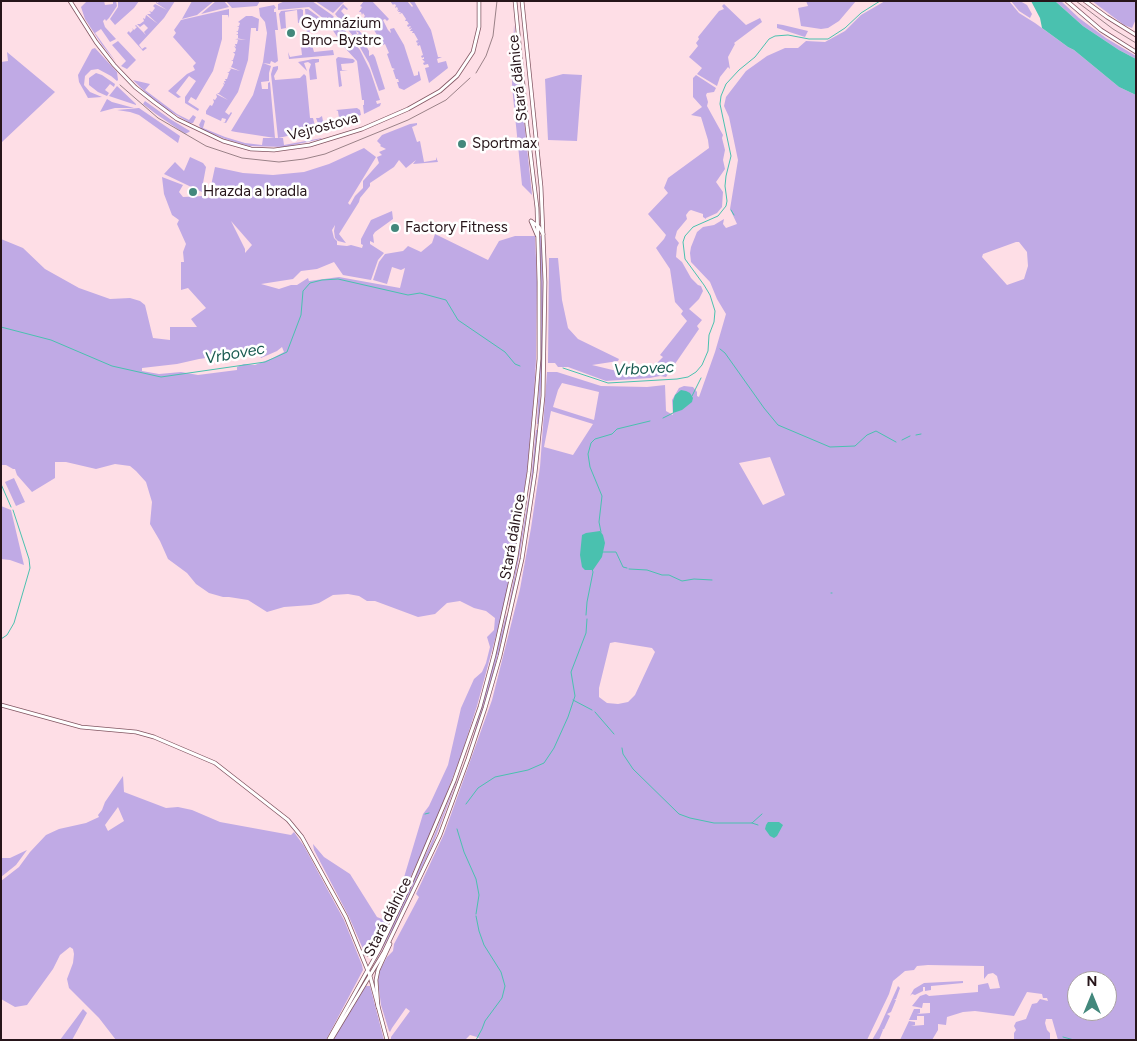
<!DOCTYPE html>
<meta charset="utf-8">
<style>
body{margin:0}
#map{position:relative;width:1137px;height:1041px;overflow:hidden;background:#fedee6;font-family:Figtree,sans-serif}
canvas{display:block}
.frame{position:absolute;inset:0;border:2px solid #27151a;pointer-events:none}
.north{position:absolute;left:1067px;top:971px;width:50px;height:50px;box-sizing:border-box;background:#fff;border:1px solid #a9a1a3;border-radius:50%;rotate:0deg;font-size:14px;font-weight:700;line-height:20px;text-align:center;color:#27151a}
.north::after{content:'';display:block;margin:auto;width:18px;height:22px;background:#43887c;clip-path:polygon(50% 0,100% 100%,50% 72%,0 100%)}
</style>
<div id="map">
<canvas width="1137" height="1041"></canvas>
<div class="frame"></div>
<div class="north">N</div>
</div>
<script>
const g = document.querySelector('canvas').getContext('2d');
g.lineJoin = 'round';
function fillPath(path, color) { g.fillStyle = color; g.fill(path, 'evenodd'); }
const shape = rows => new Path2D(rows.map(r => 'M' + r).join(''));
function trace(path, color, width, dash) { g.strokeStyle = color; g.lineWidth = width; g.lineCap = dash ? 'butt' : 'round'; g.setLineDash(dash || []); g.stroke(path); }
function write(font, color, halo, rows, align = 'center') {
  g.font = font + ' Figtree,sans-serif'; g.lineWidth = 5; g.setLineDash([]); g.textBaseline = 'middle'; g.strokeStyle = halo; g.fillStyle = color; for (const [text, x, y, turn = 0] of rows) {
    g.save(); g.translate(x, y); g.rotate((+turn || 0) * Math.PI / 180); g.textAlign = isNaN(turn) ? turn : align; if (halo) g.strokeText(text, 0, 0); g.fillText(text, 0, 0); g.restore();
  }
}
const green = shape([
 [87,1,104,1,105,5,113,4,113,1,116,1,117,6,109,18,106,21,105,19,103,21,105,27,116,39,110,42,101,29,95,33,116,62,102,45,85,19,81,7],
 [118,1,139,1,134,8,115,25,110,19,118,7],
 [159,1,175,1,164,18,139,45,142,49,145,47,147,48,143,51,127,33,129,31,130,33,133,30,132,28,134,30,137,27,135,26,136,25,146,35,144,32,148,28,144,24,140,27,137,24,140,24,144,21,143,18,145,19,146,15,158,24,147,14,150,14,151,13,149,11,152,12,155,8,153,6,155,4,167,10,156,3,156,2,158,3],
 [192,1,214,1,197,15,182,19],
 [216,1,224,1,229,7,201,14],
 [226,1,260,1,257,6,232,8],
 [285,1,312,1,332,15,334,17,332,20,334,22,337,20,360,50,370,70,380,100,376,101,377,104,381,103,380,106,364,114,363,105,364,105,364,100,362,100,357,61,344,47,326,20,327,17,324,19,309,7,278,10,278,4],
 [315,1,345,1,333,13],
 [364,1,372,1,389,19,387,21,385,19,383,20,388,30,391,33,390,29,394,28,404,45,414,76,418,75,418,72,419,71,421,80,404,90,399,88,397,82,399,82,398,79,396,79,393,70,395,69,392,68,387,54,389,53,385,44,383,45,383,41,381,41,380,40,382,40,381,38,380,40,374,30,376,29,373,24,370,25,364,17,365,16,363,13,362,15,361,12,359,12,362,7,360,6],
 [390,1,407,1,412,7,413,6,409,1,414,1,431,30,438,57,442,57,437,59,438,63,446,61,448,68,429,83,425,68,429,67,428,64,424,65,423,63,425,62,422,59,424,59,424,57,422,58,421,56,423,55,420,45,418,46,417,44,419,42,417,43,416,41,418,40,414,33,412,33,413,31,410,31,412,28,410,29,409,28,411,27,410,26,408,27,407,25,409,24,407,21,405,21,406,19,402,13,399,14,401,12,398,12,399,10,397,11,398,9,397,7,395,8,396,5,394,4,393,5],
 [806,1,856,1,839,21,828,28,821,29,801,26,798,8,808,6],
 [885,1,1009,1,1019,13,1035,23,1068,47,1074,50,1119,87,1136,95,1136,1040,1058,1040,1052,1019,1046,1019,1045,1023,1047,1030,1050,1033,1050,1040,1014,1040,1014,1033,1016,1030,1014,1026,1016,1022,1026,1019,1032,1004,1037,1003,1040,999,1048,1001,1047,998,1043,998,1042,994,1027,992,1014,1016,975,1011,963,1012,947,1017,946,1025,938,1024,938,1030,932,1040,900,1040,909,1021,915,1022,915,1025,911,1026,924,1025,924,1016,917,1016,917,1020,909,1020,914,1009,920,1009,920,1013,917,1014,930,1013,930,1003,923,1003,922,1008,912,1006,920,996,926,994,929,996,978,992,978,985,988,983,990,989,1000,988,997,976,993,973,988,974,984,979,984,966,928,965,917,966,914,970,905,971,893,981,889,994,867,1040,481,1040,477,1037,470,1035,465,1040,391,1040,391,1037,410,1011,406,1008,392,1028,390,1032,389,1031,381,1005,378,981,380,970,387,957,393,951,394,944,419,897,416,894,444,834,492,700,520,589,531,528,540,467,547,372,557,372,601,386,647,387,665,385,666,411,673,415,672,400,679,388,684,386,693,387,697,392,697,396,699,397,715,352,726,314,717,299,710,282,691,262,690,253,691,247,697,232,703,227,714,225,724,219,723,224,726,228,737,224,730,209,738,160,729,117,724,106,726,97,746,71,767,56,785,48,798,48,806,41,825,42,845,31,861,15],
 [1016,242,1019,242,1027,252,1028,266,1024,279,1007,285,982,257,983,254],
 [562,383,599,392,594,420,553,407,558,390],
 [551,411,593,424,573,455,544,447],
 [770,457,785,495,763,505,739,463],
 [615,642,652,648,655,652,635,695,628,702,618,704,607,703,599,697,599,688,610,643],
 [1077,981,1107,981,1107,1011,1077,1011],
 [1011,1,1020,1,1027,5,1032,14,1030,18,1019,11],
 [1055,1,1061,1,1079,18,1106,38,1136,56,1136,59,1119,50,1083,26],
 [1092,1,1136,1,1136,19,1132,28,1124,25],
 [343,4,348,9,347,10,344,8,341,11,363,35,364,40,361,42,365,44,369,51,369,56,373,54,375,57,385,89,379,91,369,63,354,37,359,33,356,31,357,34,353,36,335,14],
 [724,4,746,25,760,18,762,22,734,43,735,44,728,57,730,69,728,67,720,77,717,86,697,74,702,68,689,57,698,46,696,43,699,39,698,37,719,11,724,9,722,6],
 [274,5,276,8,274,9,274,12,276,12,278,30,275,30,278,61,275,63,271,61,270,64,263,63,271,66,269,73,269,81,261,82,262,89,268,89,268,83,270,82,275,138,236,132,231,131,253,95,263,62,267,33,265,22,260,16,259,8],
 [229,9,229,18,228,15,222,15,222,39,213,71,196,100,191,97,188,102,199,109,198,111,185,103,185,97,196,81,189,76,176,93,181,97,178,98,168,91,187,74,195,70,193,66,196,63,173,37,176,33,174,30,181,20],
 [301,9,303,10,303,22,298,23,297,10,285,12,286,28,281,29,279,14,281,11],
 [305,9,308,9,323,20,326,24,324,26,323,20,309,22,310,36,307,36],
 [246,16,252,16,259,19,258,31,256,31,256,28,251,28,248,60,238,92,225,112,229,115,231,112,232,113,226,123,223,122,225,122,226,119,222,118,221,121,206,114,206,111,210,105,212,106,214,102,213,99,215,100,217,97,216,94,228,100,217,93,219,93,224,85,223,83,225,84,224,81,226,81,225,79,227,79,229,73,227,72,229,72,231,69,229,68,240,71,231,67,233,63,231,62,233,63,233,61,231,60,233,60,235,54,233,52,235,52,236,49,234,46,236,47,235,44,237,44,238,40,235,39,246,40,236,38,238,38,238,35,236,35,238,34,238,32,236,31,238,31,239,27,237,26,239,26,240,23,238,22],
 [777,24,783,25,808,31,805,37,777,28],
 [514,25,532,195,522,185,512,86],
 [310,38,314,52,333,50,334,55,289,59,288,52,290,57,302,55,300,39],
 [118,41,136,60,127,69,121,66,126,61,112,45],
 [95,48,117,72,118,80,117,81,111,76,98,69,91,70,85,76,84,85,90,92,102,97,88,98,79,82,78,75,92,49],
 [7,52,55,92,2,142,1,62,8,61],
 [338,57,353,59,355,61,353,63,341,64,342,70,348,70,340,71,342,86,339,87,336,59],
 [313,59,319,59,319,62,315,63,317,79,310,80,309,70,311,64,308,62,304,63,307,71,298,62],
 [278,66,278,69,274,76,275,80,300,78,304,74,306,76,310,118,313,118,316,130,278,138,271,74,273,67],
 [96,73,102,75,115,84,114,87,110,84,105,90,109,93,107,96,98,92,89,85,89,78],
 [563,74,582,75,577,141,548,140,545,79],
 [696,75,716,88,714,92,707,93,706,95,708,102,707,106,723,135,722,138,725,150,723,160,725,169,716,182,723,192,722,207,717,213,706,218,706,219,703,217,703,214,691,210,689,211,686,215,687,219,677,231,675,238,679,243,677,247,676,257,682,262,691,278,698,285,701,286,703,291,699,299,689,309,702,320,697,326,699,329,666,377,660,376,650,378,606,381,568,367,558,367,555,363,548,363,549,258,558,258,562,300,568,328,578,339,619,359,618,361,592,365,621,372,647,373,663,357,660,355,687,321,681,314,683,311,675,302,670,269,656,248,664,239,666,235,648,214,668,193,664,188,668,178,709,148,708,140,701,117,691,115,702,107,693,97,693,78],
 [133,80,150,84,145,90,177,114,189,120,193,115,196,117,193,123,190,123,166,109,149,96],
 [117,86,136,104,136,105,109,96],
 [107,99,112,102,134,108,115,108,100,112],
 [145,101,170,119,190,131,189,132,185,134,156,114,143,104],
 [139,108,180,136,178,143,139,115,130,112,117,110],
 [357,108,360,110,361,115,320,129,316,118,319,118,322,116,323,121,337,120,339,118,338,111,336,110],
 [202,119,205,121,203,128,225,137,245,143,262,145,263,138,283,138,284,145,322,138,321,139,284,147,249,146,225,139,201,129,199,125],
 [417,123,417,125,412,127,417,142,420,141,424,162,436,160,436,157,438,162,413,164,416,160,406,168,399,160,394,167,370,183,370,186,360,198,359,202,339,234,346,243,338,241,335,238,334,231,335,225,332,230,334,238,337,241,337,245,347,246,351,245,362,248,363,245,361,244,361,239,371,220,392,211,393,219,375,232,373,235,374,243,370,241,370,244,384,253,378,260,371,280,343,275,334,262,317,269,301,271,293,279,261,284,279,289,291,285,297,285,308,278,309,281,339,277,400,288,405,268,401,270,392,267,387,284,373,280,379,262,385,254,403,251,408,246,421,252,432,243,435,234,488,260,499,241,515,236,535,236,537,282,536,359,534,396,527,472,514,557,504,606,477,706,461,756,432,831,394,912,375,947,373,950,366,951,363,949,349,917,314,850,313,844,324,857,350,874,377,917,382,919,386,918,402,884,423,814,429,806,448,765,461,708,474,679,482,672,486,663,490,647,487,637,494,630,495,618,486,611,474,608,460,601,447,603,435,614,418,617,375,601,367,601,359,596,348,594,333,595,319,603,311,605,284,607,267,612,248,600,229,597,223,597,209,593,196,584,187,573,168,559,160,541,150,524,152,502,146,482,136,471,130,466,115,464,96,469,66,462,55,462,55,478,32,492,17,475,15,469,13,469,6,465,1,465,1,239,23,248,45,269,79,288,110,299,130,298,140,301,145,305,153,338,170,340,170,327,197,327,191,319,206,308,188,288,181,290,181,262,184,262,183,252,186,244,177,224,179,220,172,215,164,194,162,177,183,185,179,192,183,197,203,196,210,198,209,195,215,167,243,173,273,175,304,172,329,164,364,148,376,157,348,203,350,205,355,196,363,188,363,181,379,163,377,157,382,155,379,152,386,149,380,146,381,145,377,141,382,135,410,124],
 [231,221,252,245,245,253,245,249],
 [282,347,284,352,273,358,255,365,244,364,237,367,237,370,198,375,181,372,159,374,142,371,142,368,177,364,199,359,262,350,258,352,261,358,277,351],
 [190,157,203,163,206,167,203,183,208,186,207,192,204,193,164,174,175,162,184,171],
 [540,236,542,236,543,305,542,368,539,424,537,424,541,344],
 [536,430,538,430,531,490,510,607,509,605,530,490],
 [14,478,25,502,16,506,5,482],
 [1,506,11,510,24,565,10,560,1,559],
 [508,614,491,682,470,748,506,616],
 [462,768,433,844,392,931,373,966,431,843],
 [123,776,124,792,166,808,178,807,192,810,220,822,291,835,294,832,304,846,344,920,362,965,363,970,326,1040,116,1040,99,1018,69,988,67,979,73,963,74,954,73,949,70,947,60,955,53,969,27,1005,15,1007,1,999,1,881,19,867,30,852,46,835,59,829,86,823,99,817,98,815,102,810,105,802],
 [118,807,124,821,108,831,105,825],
 [27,850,16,865,1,877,1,858,10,858],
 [963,981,963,983,931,986,931,990,925,991,925,987,923,987,923,991,915,995,912,994,910,996,914,989,924,983],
 [366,986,370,986,384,1040,333,1040],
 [898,986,900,988,896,999,894,999,896,1000,891,1012,887,1014,890,1016,884,1029,882,1030,883,1030,879,1040,872,1040,879,1028],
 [83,1009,87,1013,72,1040,60,1040]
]);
const water = shape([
 [1031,1,1055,1,1083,26,1119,50,1136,59,1136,95,1119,87,1074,50,1068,47,1042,28,1040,18],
 [681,390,686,391,690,393,693,398,692,402,682,410,673,413,673,401,675,395],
 [600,531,603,535,605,543,602,557,593,570,585,570,582,567,580,555,582,535,586,533],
 [768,822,779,822,783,825,777,836,774,838,770,836,765,829,766,825]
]);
const stream = shape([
 [731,210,734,215],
 [1,327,51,340,112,366,161,377,265,362,287,352,301,315,303,291,310,283,322,280,338,279,408,295,420,293,446,300,458,320,505,352,515,364,520,366],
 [720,349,725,353,764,408,778,425,830,447,855,446,867,435,876,431,896,442],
 [563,368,608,383,677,379,688,377,696,372,702,365,708,351,709,335,714,322,715,311,710,295,704,285,685,259,683,242,685,236,693,227,718,216,726,206,727,201,725,186,726,176,731,156,720,104,721,96,726,84,739,70,755,57,769,39,775,36,788,35,809,39,828,39,845,28,861,13,880,1],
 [692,396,701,378],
 [663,418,673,413],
 [916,435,921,434],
 [902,440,910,436],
 [1,484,11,507],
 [601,532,599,522,602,496,590,467,588,454,591,443,595,439,612,434,617,429,650,421],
 [603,552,616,552,623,567,627,568],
 [629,569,647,570,662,575,669,575,682,581,694,579,712,580],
 [831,593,832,593],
 [586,615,587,602,593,572,592,569],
 [1,639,7,635,14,623,30,568,29,559,13,510],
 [573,700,592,710],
 [595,712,614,734],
 [622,748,623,754,633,769,679,814,690,818,714,823,752,823,762,814],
 [466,804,478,788,495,777,528,770,544,763,554,748,568,717,575,696,571,672,586,633,587,619],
 [425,814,429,813],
 [752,823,758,825],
 [457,829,464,852,476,879,479,895,476,914],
 [1063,1037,1074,1040],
 [476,1040,482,1029,485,1021,502,998,505,986,501,972,484,945,479,931,476,916]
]);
const tertiary = shape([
 [70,1,96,42,114,65,135,87,154,102,177,119,223,141,251,149,274,150,310,145,362,129,408,109,440,91,457,76,473,52,479,27,479,1],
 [1085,1,1107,17,1136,35],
 [531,221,539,227,543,234],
 [531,221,537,235],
 [1,705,81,727,136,732,154,737,215,763,288,820,302,837,346,917,370,976,387,1040],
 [362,952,370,955,378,950]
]);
const secondary = shape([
 [1067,1,1101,30,1136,52],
 [378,1007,376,980,378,970,390,944],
 [329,1039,379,950,412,880,454,781,480,707,494,655,516,557,529,472,536,396,539,359,539,282,537,208,527,126,515,1],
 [331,1040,384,952,440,835,468,759,485,708,500,656,522,559,535,473,543,396,545,282,541,187,522,1]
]);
const tram = shape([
 [1076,1,1113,29,1136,43],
 [476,73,486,56,493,36,497,1],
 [120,85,158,118,206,146,242,158,279,162,304,159,325,154,408,120,446,100,470,78]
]);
const markers = [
 [291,33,5,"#43887c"],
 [462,144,5,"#43887c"],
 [193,192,5,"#43887c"],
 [395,228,5,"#43887c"]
];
const poiNames = [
 ["Gymnázium",301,24],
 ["Brno-Bystrc",301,41],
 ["Sportmax",472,144],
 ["Hrazda a bradla",203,192],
 ["Factory Fitness",405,228]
];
const streetNames = [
 ["Stará dálnice",518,78,-96],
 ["Vejrostova",323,127,-15],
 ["Stará dálnice",513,537,-80],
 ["Stará dálnice",388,917,-63]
];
const waterNames = [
 ["Vrbovec",235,354,-10],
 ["Vrbovec",644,369,-3]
];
fillPath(green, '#c0aae5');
fillPath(water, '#4ac1af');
trace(stream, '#4ac1af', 1);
trace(tertiary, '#815561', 4.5);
trace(secondary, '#815561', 4.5);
trace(tertiary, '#fff', 3);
trace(secondary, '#fff', 3);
trace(tram, '#9a8187', 1);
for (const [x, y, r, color] of markers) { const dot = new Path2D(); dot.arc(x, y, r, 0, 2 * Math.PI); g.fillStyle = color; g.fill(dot); trace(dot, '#fff', 2); }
write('15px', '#27151a', '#fff', poiNames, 'left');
write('15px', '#27151a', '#fff', streetNames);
write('italic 16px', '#185a50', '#fff', waterNames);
</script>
